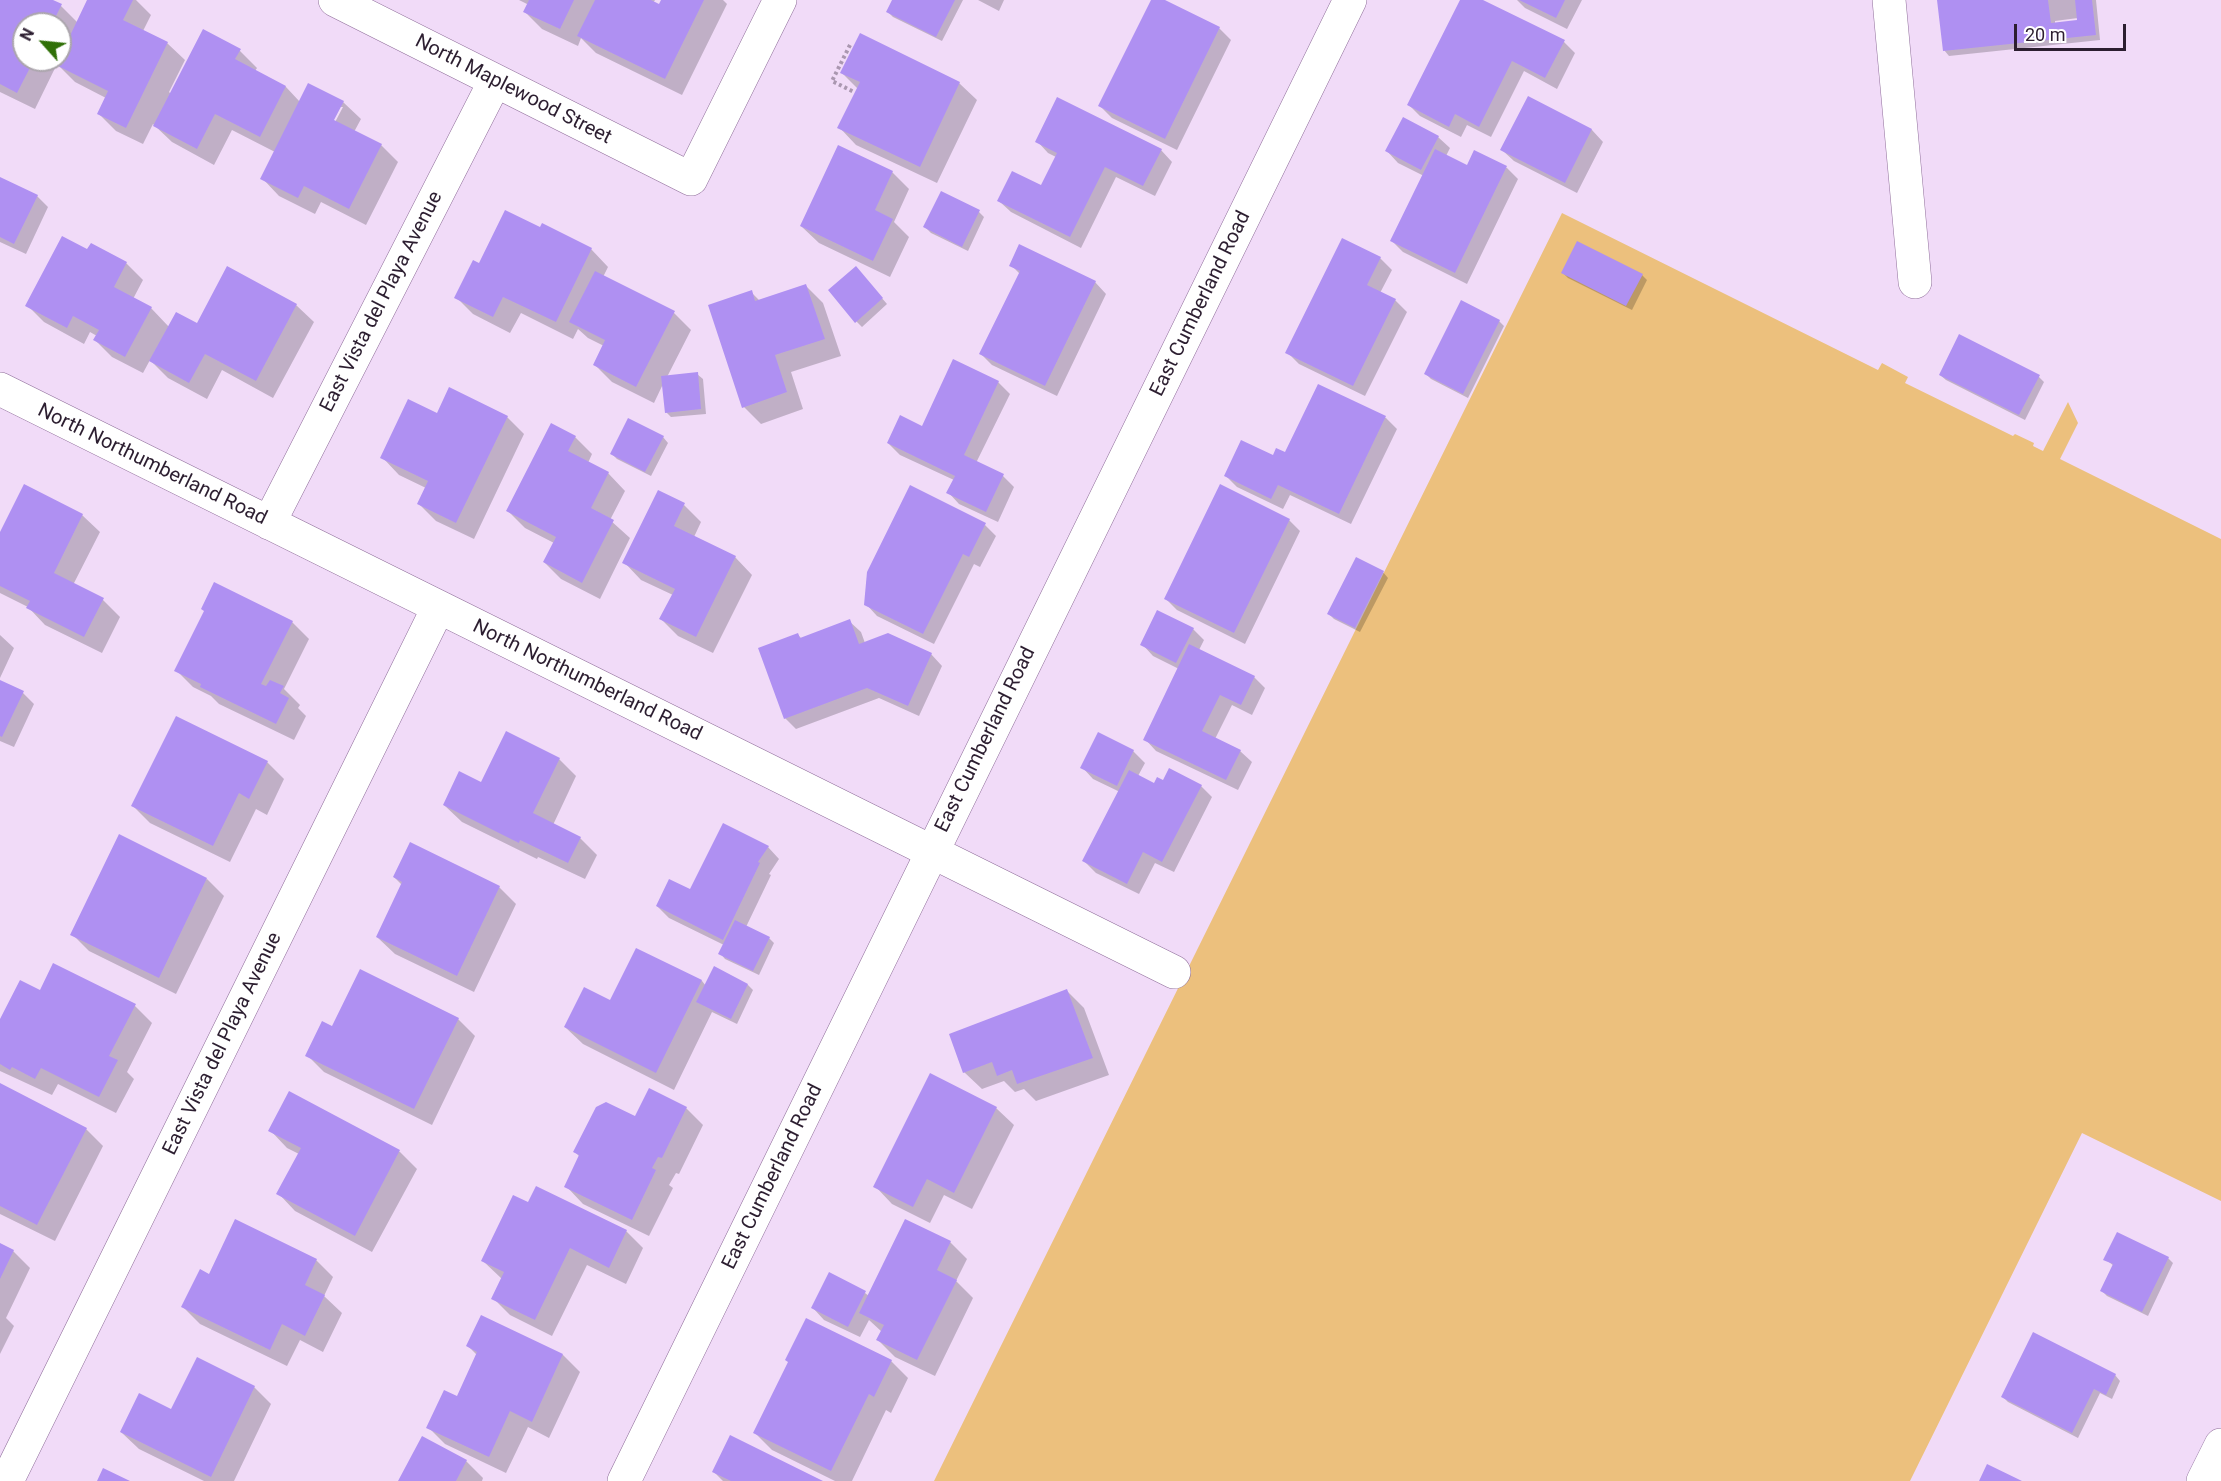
<!DOCTYPE html>
<style>
body{margin:0}
#map{position:relative;width:2221px;height:1481px;overflow:hidden;background:#f1dbf8;font-family:Roboto,sans-serif}
canvas{display:block}
.north{position:absolute;left:12px;top:12px;width:60px;height:60px;box-sizing:border-box;background:#fff;border:2px solid #aba5ac;border-radius:50%;rotate:297deg;font-size:16px;font-weight:700;line-height:24px;text-align:center;color:#2c1e30}
.north::after{content:'';display:block;margin:auto;width:21px;height:27px;background:#307008;clip-path:polygon(50% 0,100% 100%,50% 72%,0 100%)}
.scale{position:absolute;left:2014px;top:24px;width:112px;height:27px;box-sizing:border-box;border:3px solid #2c1e30;border-top:0;padding-left:8px;font-size:18px;line-height:21px;white-space:nowrap;color:#2c1e30;-webkit-text-stroke:4px #fff;paint-order:stroke}
</style>
<div id="map">
<canvas width="2221" height="1481"></canvas>
<div class="north">N</div>
<div class="scale">20 m</div>
</div>
<script>
const g = document.querySelector('canvas').getContext('2d');
g.lineJoin = 'round';
function fillPath(path, color) { g.fillStyle = color; g.fill(path, 'evenodd'); }
const shape = rows => new Path2D(rows.map(r => 'M' + r).join(''));
function trace(path, color, width, dash) { g.strokeStyle = color; g.lineWidth = width; g.lineCap = dash ? 'butt' : 'round'; g.setLineDash(dash || []); g.stroke(path); }
function write(font, color, halo, rows, align = 'center') {
  g.font = font + ' Roboto,sans-serif'; g.lineWidth = 5; g.setLineDash([]); g.textBaseline = 'middle'; g.strokeStyle = halo; g.fillStyle = color; for (const [text, x, y, turn = 0] of rows) {
    g.save(); g.translate(x, y); g.rotate((+turn || 0) * Math.PI / 180); g.textAlign = isNaN(turn) ? turn : align; if (halo) g.strokeText(text, 0, 0); g.fillText(text, 0, 0); g.restore();
  }
}
const green = shape([
 [1562,213,1878,370,1882,363,1908,377,1905,383,2013,436,2015,434,2034,443,2033,446,2043,451,2068,402,2078,423,2060,459,2221,539,2221,1201,2082,1133,1910,1481,934,1481]
]);
const shadow = shape([
 [0,0,49,0,61,6,78,23,89,0,136,0,151,15,143,31,167,43,185,60,169,92,171,94,203,31,240,51,257,68,255,71,286,87,300,102,308,85,343,102,361,119,354,132,381,145,398,162,366,225,321,202,315,214,279,196,262,178,275,152,232,130,214,165,172,142,153,124,143,144,116,131,99,114,106,98,75,82,57,64,35,109,0,92],
 [24,24,60,24,60,60,24,60],
 [340,107,343,107,332,128,330,126],
 [519,0,655,0,653,3,660,6,663,0,723,0,727,4,682,95,596,53,581,38,578,46,542,29,525,12,529,5],
 [894,0,963,0,942,41,893,17,888,12],
 [978,0,1004,0,999,11],
 [1152,0,1162,0,1219,28,1231,40,1177,150,1112,118,1100,106],
 [1462,0,1480,0,1564,42,1575,53,1557,89,1524,71,1491,137,1467,125,1461,137,1420,116,1409,105],
 [1517,0,1582,0,1567,29,1525,8],
 [1939,0,2096,0,2100,40,1949,56,1944,50],
 [2078,18,2079,22,2055,24,2055,21],
 [842,73,959,83,977,100,937,183,856,145,839,127,858,89],
 [1528,98,1592,130,1603,142,1577,193,1514,161,1502,150],
 [1438,137,1450,148,1446,156,1468,167,1475,152,1507,168,1518,179,1467,284,1403,252,1392,241,1424,176,1398,163,1387,151],
 [1037,141,1161,150,1172,162,1155,196,1116,177,1081,248,1011,212,999,201,1041,187,1056,157,1048,153],
 [892,172,909,189,894,222,909,237,890,277,819,243,801,226],
 [0,178,37,196,48,207,26,254,0,242],
 [979,212,984,217,968,251,931,233,925,227],
 [540,229,591,249,608,267,603,277,674,313,691,330,667,377,697,374,703,379,706,414,671,417,666,412,663,384,654,403,612,382,594,364,604,346,588,338,578,329,573,339,521,313,510,333,473,314,456,297,480,265],
 [87,251,126,263,143,280,133,299,151,308,169,327,197,325,296,305,314,322,273,398,222,370,207,399,168,378,150,360,143,373,112,357,95,340,97,336,90,332,84,344,44,322,27,305],
 [1380,258,1392,270,1380,293,1395,300,1407,312,1365,396,1299,364,1287,352],
 [1011,265,1095,282,1106,294,1057,396,992,365,981,354,1020,274],
 [1563,273,1642,275,1647,280,1632,310,1568,278],
 [861,274,887,304,862,327,856,321],
 [806,286,823,303,841,356,791,372,803,409,761,424,744,407,751,292,760,301],
 [1499,321,1504,326,1468,398,1431,379,1425,373],
 [1940,375,2039,377,2044,382,2025,420,1946,380],
 [998,382,1010,394,976,463,1003,476,1014,487,998,522,959,504,948,492,954,480,900,455,888,443,922,428],
 [1319,386,1386,418,1397,429,1351,524,1290,495,1283,509,1237,487,1226,476,1286,454],
 [438,415,507,417,524,434,474,539,436,521,419,504,426,488,399,475,382,457],
 [575,437,592,454,588,463,608,473,625,491,610,520,630,538,600,599,561,579,544,562,554,543,525,528,508,511],
 [663,437,668,443,651,476,617,459,612,454],
 [684,505,701,522,694,537,735,557,752,575,713,653,678,636,661,619,673,595,641,580,624,562],
 [82,515,100,532,73,585,103,600,120,617,102,653,45,625,28,607,0,593,0,536],
 [1289,520,1300,531,1245,644,1177,610,1166,599],
 [985,525,996,536,980,567,974,564,934,644,877,616,866,604],
 [1383,572,1388,578,1360,632,1334,619,1329,614],
 [849,621,861,632,865,643,931,654,942,666,919,716,879,698,796,729,785,718,798,635,802,639],
 [292,622,309,639,284,689,300,705,298,708,306,716,294,740,219,704,211,696,193,687,176,670],
 [1193,629,1204,640,1199,650,1254,677,1265,688,1252,715,1232,705,1215,739,1240,751,1252,762,1238,790,1156,751,1145,739,1179,669,1153,656,1142,644],
 [0,635,14,648,0,678],
 [0,682,23,693,34,704,14,747,0,741],
 [1133,751,1145,763,1138,776,1155,785,1201,786,1212,797,1174,872,1155,863,1139,894,1096,873,1084,861,1120,792,1093,779,1082,767],
 [559,759,576,776,553,825,580,838,597,855,585,879,538,857,537,859,462,822,444,805,482,784],
 [267,762,284,779,267,815,256,809,230,862,150,823,133,806],
 [768,847,779,859,769,874,771,875,746,927,769,938,774,943,759,975,725,959,720,953,724,945,669,918,657,906,691,891],
 [394,877,499,887,516,904,474,992,395,954,377,937,402,885],
 [207,879,224,896,176,994,89,951,72,934],
 [637,950,702,981,706,986,714,968,748,985,753,990,737,1024,712,1012,674,1090,583,1044,565,1027,611,1002],
 [1067,991,1084,1008,1109,1075,1036,1101,1024,1089,1015,1092,1004,1081,982,1089,964,1072],
 [40,992,135,1006,152,1023,127,1072,134,1079,116,1113,58,1084,52,1095,0,1071,0,1022],
 [458,1019,475,1036,432,1125,324,1072,307,1055,333,1028],
 [0,1085,86,1129,103,1146,55,1241,0,1214],
 [290,1093,400,1152,417,1169,372,1252,295,1211,278,1193,299,1154,287,1148,270,1130],
 [686,1108,703,1125,679,1174,676,1173,669,1185,673,1188,649,1236,583,1204,566,1186,580,1157,575,1152,635,1118],
 [996,1108,1014,1125,972,1209,944,1195,930,1223,892,1204,875,1186],
 [529,1204,626,1231,643,1248,626,1284,587,1265,552,1336,510,1315,493,1298,502,1279,483,1261],
 [950,1242,967,1259,956,1281,973,1298,935,1376,895,1357,878,1340,882,1332,869,1320,860,1337,824,1320,813,1308,865,1293,869,1296],
 [0,1245,13,1251,30,1268,6,1318,14,1326,0,1354],
 [2168,1258,2173,1263,2148,1316,2107,1296,2102,1291,2114,1266,2105,1259],
 [316,1260,333,1277,324,1296,342,1313,323,1352,300,1340,287,1366,200,1324,183,1307,209,1276],
 [468,1346,563,1355,580,1372,549,1438,528,1427,506,1473,445,1444,428,1427,457,1398,477,1355],
 [891,1361,908,1378,891,1413,886,1410,852,1481,835,1481,772,1450,755,1433],
 [2115,1375,2120,1381,2112,1399,2100,1393,2078,1438,2008,1402,2003,1397],
 [254,1387,271,1404,234,1481,204,1481,139,1449,121,1432],
 [466,1461,483,1478,482,1481,400,1481],
 [714,1472,819,1481,723,1481]
]);
const building = shape([
 [0,0,53,0,62,4,52,24,24,24,24,60,34,60,17,93,0,84],
 [87,0,133,0,123,20,168,42,126,128,97,114,108,91,56,65],
 [529,0,574,0,560,29,523,12],
 [595,0,651,0,659,4,661,0,704,0,665,79,577,36],
 [892,0,955,0,936,37,886,12],
 [1151,0,1165,0,1220,27,1165,139,1098,106],
 [1460,0,1483,0,1565,40,1545,78,1512,61,1479,127,1455,114,1449,127,1407,105],
 [1519,0,1565,0,1556,18],
 [1937,0,2048,0,2051,23,2077,20,2075,0,2092,0,2096,35,1943,51],
 [203,29,241,49,235,59,286,86,260,137,215,114,197,149,153,126],
 [860,33,960,82,920,167,837,128,860,82,840,73],
 [308,83,344,101,334,120,382,144,349,209,304,186,298,198,260,179],
 [1528,96,1592,129,1565,183,1500,150],
 [1057,97,1162,149,1143,186,1105,167,1070,237,997,201,1012,171,1041,185,1057,153,1035,142],
 [1403,117,1439,136,1421,170,1385,151],
 [838,145,893,171,875,210,893,219,873,261,800,226],
 [1435,149,1467,165,1474,150,1507,166,1455,273,1390,241],
 [0,177,38,195,14,244,0,237],
 [941,191,980,210,962,247,923,227],
 [505,210,540,227,542,223,592,248,556,322,503,297,493,317,454,298,473,260,479,263],
 [62,236,87,249,91,243,127,262,114,287,152,307,125,357,93,340,99,330,73,316,67,328,25,306],
 [1342,238,1381,257,1367,285,1396,299,1353,386,1285,353],
 [1577,241,1643,274,1626,306,1561,273],
 [1019,244,1096,281,1045,386,979,354,1020,271,1009,266],
 [227,266,297,304,256,381,205,354,189,383,149,361,176,312,197,323],
 [856,266,883,298,855,323,828,290],
 [595,271,675,311,636,387,593,365,605,340,569,322],
 [806,284,825,339,775,355,787,392,742,408,708,305,752,290,755,301],
 [1461,300,1500,320,1463,394,1424,374],
 [1959,334,2040,375,2019,415,1939,375],
 [953,359,999,381,964,455,1004,474,986,512,946,493,955,476,887,443,900,415,922,426],
 [698,372,701,409,665,413,661,376],
 [1318,384,1386,416,1339,514,1278,485,1271,499,1224,476,1241,440,1273,455,1276,448,1285,452],
 [449,387,508,416,456,523,417,504,428,481,380,458,408,399,437,413],
 [628,418,664,436,645,472,610,454],
 [551,423,576,436,568,451,609,472,591,508,614,520,582,583,543,562,556,537,506,511],
 [24,484,83,514,54,573,104,598,84,637,26,608,30,601,0,586,0,532],
 [1220,484,1290,519,1234,633,1164,599],
 [910,485,986,523,969,557,963,554,923,634,864,605,867,572],
 [658,490,685,503,674,526,736,556,696,637,659,619,675,589,622,563],
 [1356,557,1384,571,1355,628,1327,614],
 [214,582,293,621,261,684,266,686,270,680,284,686,280,693,289,698,276,724,200,687,201,684,174,671,204,611,201,609],
 [1157,610,1194,628,1176,663,1140,645],
 [850,619,859,644,888,633,932,653,908,706,867,688,784,719,758,648,798,633,800,638],
 [1189,644,1255,676,1241,705,1220,695,1202,731,1241,750,1226,780,1143,740],
 [0,680,24,691,2,737,0,736],
 [176,716,268,761,249,799,239,793,213,846,131,806],
 [506,731,560,758,533,813,581,837,568,863,520,840,519,843,443,805,459,771,481,782],
 [1098,732,1134,750,1117,786,1080,768],
 [1169,768,1202,785,1162,862,1143,852,1127,884,1082,861,1129,770,1154,783,1157,777,1163,780],
 [723,823,769,846,758,862,760,863,723,940,656,906,669,879,690,889],
 [119,834,207,878,159,978,70,935],
 [410,842,500,886,457,976,376,937,402,882,393,877],
 [735,920,770,937,753,971,718,954],
 [636,948,702,980,656,1073,564,1027,584,987,610,1000],
 [53,963,136,1004,109,1056,118,1060,99,1097,41,1068,35,1079,12,1067,10,1070,0,1064,0,1019,20,980,40,990],
 [714,966,748,984,731,1019,696,1002],
 [360,969,459,1018,414,1109,305,1056,322,1021,332,1026],
 [1067,989,1093,1058,1017,1084,1012,1070,997,1076,992,1062,963,1073,949,1034],
 [930,1073,997,1107,954,1193,927,1179,913,1207,873,1187],
 [0,1083,87,1128,37,1225,0,1206],
 [649,1088,687,1107,662,1158,658,1157,652,1168,656,1170,632,1220,564,1187,579,1155,573,1152,596,1107,606,1102,635,1116],
 [289,1091,400,1150,355,1236,276,1194,301,1148,268,1131],
 [536,1186,627,1230,609,1268,570,1248,535,1320,491,1299,504,1272,481,1261,513,1195,528,1202],
 [235,1219,317,1259,305,1285,325,1295,305,1336,282,1324,270,1350,181,1307,200,1269,209,1274],
 [905,1219,951,1241,937,1270,957,1280,917,1360,876,1340,884,1325,859,1313],
 [2117,1232,2169,1257,2142,1312,2100,1291,2113,1264,2103,1260],
 [0,1243,14,1250,0,1279],
 [829,1272,866,1291,848,1327,811,1308],
 [481,1315,563,1354,532,1422,510,1411,489,1457,426,1428,444,1390,457,1396,477,1352,466,1346],
 [806,1318,892,1360,874,1397,869,1394,831,1471,753,1433,788,1362,785,1360],
 [2033,1332,2116,1374,2106,1395,2094,1389,2072,1433,2001,1397],
 [197,1357,255,1386,211,1477,120,1432,139,1393,171,1409],
 [730,1435,823,1481,731,1481,712,1472],
 [422,1436,467,1460,456,1481,398,1481],
 [1987,1464,2022,1481,1979,1481],
 [103,1468,130,1481,97,1481]
]);
const path = shape([
 [850,45,832,81,854,92]
]);
const minor = shape([
 [335,0,691,179,780,0],
 [1889,0,1915,282],
 [0,389,1174,972],
 [269,523,495,81],
 [7,1481,438,608],
 [624,1481,1350,0],
 [2203,1481,2221,1445]
]);
const streetNames = [
 ["North Maplewood Street",513,90,27],
 ["East Vista del Playa Avenue",382,302,-63],
 ["East Cumberland Road",1201,304,-64],
 ["North Northumberland Road",152,465,26],
 ["North Northumberland Road",587,681,26],
 ["East Cumberland Road",986,740,-64],
 ["East Vista del Playa Avenue",223,1044,-64],
 ["East Cumberland Road",773,1177,-64]
];
fillPath(green, '#ecc07d');
fillPath(shadow, '#0003');
fillPath(building, '#af90f2');
trace(minor, '#8f6e9a', 34);
trace(path, '#aa97b0', 4, [3, 3]);
trace(minor, '#fff', 33);
write('20px', '#2c1e30', '#fff', streetNames);
</script>
